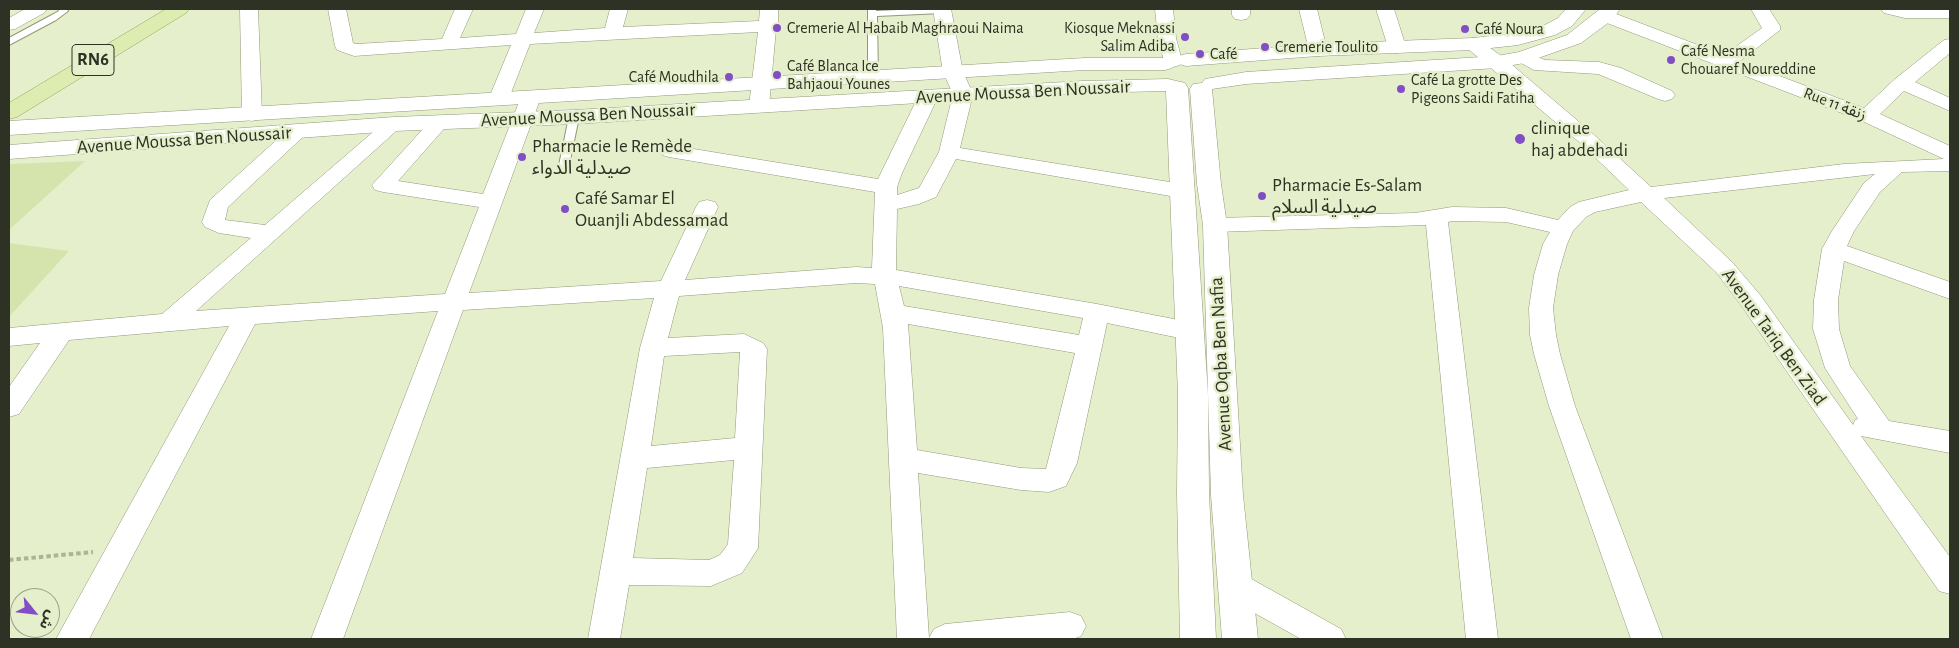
<!DOCTYPE html>
<meta charset="utf-8">
<style>
body{margin:0}
#map{position:relative;width:1959px;height:648px;overflow:hidden;background:#e5efcc;font-family:"Alegreya Sans","Noto Sans Arabic",sans-serif}
canvas{display:block}
.frame{position:absolute;inset:0;border:10px solid #2e3224;pointer-events:none}
.north{position:absolute;left:10px;top:588px;width:50px;height:50px;box-sizing:border-box;background:#e5efcc;border:1px solid #9ca389;border-radius:50%;rotate:119deg;font-size:14px;font-weight:700;line-height:20px;text-align:center;color:#2e3224}
.north::after{content:'';display:block;margin:auto;width:18px;height:22px;background:#824ec5;clip-path:polygon(50% 0,100% 100%,50% 72%,0 100%)}
</style>
<div id="map">
<canvas width="1959" height="648"></canvas>
<div class="frame"></div>
<div class="north">ش</div>
</div>
<script>
const g = document.querySelector('canvas').getContext('2d');
g.lineJoin = 'round';
function fillPath(path, color) { g.fillStyle = color; g.fill(path, 'evenodd'); }
const shape = rows => new Path2D(rows.map(r => 'M' + r).join(''));
function trace(path, color, width, dash) { g.strokeStyle = color; g.lineWidth = width; g.lineCap = dash ? 'butt' : 'round'; g.setLineDash(dash || []); g.stroke(path); }
function write(font, color, halo, rows, align = 'center') {
  g.font = font + ' "Alegreya Sans","Noto Sans Arabic",sans-serif'; g.lineWidth = 5; g.setLineDash([]); g.textBaseline = 'middle'; g.strokeStyle = halo; g.fillStyle = color; for (const [text, x, y, turn = 0] of rows) {
    g.save(); g.translate(x, y); g.rotate((+turn || 0) * Math.PI / 180); g.textAlign = isNaN(turn) ? turn : align; if (halo) g.strokeText(text, 0, 0); g.fillText(text, 0, 0); g.restore();
  }
}
const green = shape([
 [85,161,9,230,9,164],
 [9,243,69,251,9,317]
]);
const path = shape([
 [9,560,93,552]
]);
const service = shape([
 [58,9,67,9,68,11,56,20,9,45,9,38,50,16,59,11,58,9],
 [868,9,876,9,876,11,918,9,946,10,942,13,877,16,878,78,873,81,868,78,868,9],
 [574,114,579,117,568,170,563,173,558,170,569,117,574,114]
]);
const minor = shape([
 [25,9,47,9,44,13,15,29,9,30,9,18,25,9],
 [240,9,258,9,262,115,259,119,252,121,245,119,242,115,240,9],
 [328,9,346,9,353,43,356,44,442,39,455,9,473,9,460,38,516,34,526,9,544,9,534,33,605,28,610,9,628,9,623,27,759,21,760,9,778,9,778,26,776,29,769,106,766,110,759,112,752,110,749,106,758,32,530,44,509,98,506,102,499,104,492,102,489,98,511,45,354,56,337,50,335,46,328,9],
 [933,9,951,9,963,72,973,94,960,148,1182,184,1190,186,1193,191,1190,196,1182,198,956,159,936,197,919,204,897,209,896,270,1097,304,1189,322,1198,325,1202,331,1198,337,1189,340,1107,323,1077,463,1066,486,1049,492,1021,490,918,473,929,638,934,629,945,624,1070,612,1081,616,1086,626,1081,636,1073,639,897,639,883,328,875,284,856,283,679,296,668,338,744,334,763,343,767,349,758,548,742,573,711,586,629,585,620,639,588,639,640,348,654,298,463,310,343,639,311,639,438,311,255,324,89,639,56,639,229,326,69,340,19,414,9,417,9,387,40,343,9,346,9,328,162,314,251,238,219,233,205,227,202,222,210,200,291,127,298,125,305,127,308,131,305,135,228,207,225,220,265,225,387,120,394,118,401,120,404,124,196,311,445,294,479,207,383,192,375,190,372,185,433,118,440,116,447,118,450,122,398,181,483,194,521,97,524,93,531,91,538,93,541,97,469,293,661,281,696,207,699,202,707,200,715,202,718,207,685,280,856,267,872,268,875,192,669,157,662,155,659,151,662,147,669,145,878,179,918,97,921,93,928,91,935,93,938,97,902,173,897,187,897,195,919,188,939,152,953,94,943,72,933,9],
 [899,286,1083,318,1079,335,904,306,899,286],
 [908,324,1075,353,1046,469,1021,468,917,450,908,324],
 [740,352,735,438,651,446,664,356,740,352],
 [734,460,728,544,720,555,709,560,633,558,647,468,734,460],
 [1155,9,1173,9,1176,38,1182,61,1180,65,1173,67,1166,65,1164,61,1158,38,1155,9],
 [1232,9,1250,9,1250,15,1247,19,1241,20,1235,19,1232,15,1232,9],
 [1299,9,1317,9,1327,50,1325,54,1318,56,1311,54,1309,50,1299,9],
 [1376,9,1394,9,1406,47,1404,51,1397,53,1390,51,1388,47,1376,9],
 [1751,9,1769,9,1780,26,1780,30,1740,61,1864,108,1895,79,1944,40,1950,39,1950,53,1915,82,1950,98,1950,111,1904,91,1880,114,1950,146,1950,171,1902,172,1880,192,1854,231,1847,246,1950,282,1950,299,1844,261,1838,300,1839,329,1850,366,1889,421,1950,431,1950,453,1861,436,1950,557,1950,594,1939,591,1743,308,1716,272,1641,202,1595,212,1586,217,1573,231,1567,244,1558,275,1553,308,1556,335,1560,354,1575,406,1663,639,1631,639,1549,406,1534,354,1530,335,1529,308,1534,275,1543,244,1550,232,1506,222,1452,221,1448,222,1498,639,1466,639,1426,225,1215,232,1207,230,1204,225,1207,220,1215,218,1415,213,1452,207,1506,208,1558,220,1570,207,1579,202,1629,190,1578,141,1467,48,1464,44,1467,40,1473,38,1479,40,1504,58,1592,133,1651,187,1844,164,1944,159,1860,120,1599,20,1596,16,1599,12,1605,11,1611,12,1724,55,1762,28,1751,9],
 [1875,174,1864,183,1832,231,1822,249,1814,300,1813,329,1825,368,1858,419,1855,420,1853,425,1761,296,1732,262,1664,198,1875,174],
 [1881,9,1950,9,1950,18,1905,18,1884,13,1881,9],
 [1524,51,1545,60,1599,62,1621,68,1672,91,1675,95,1672,99,1665,101,1658,99,1598,74,1534,70,1517,61,1515,57,1517,53,1524,51],
 [1235,572,1246,576,1341,629,1346,639,1301,639,1224,596,1219,586,1224,576,1235,572]
]);
const tertiary = shape([
 [1566,9,1586,9,1572,26,1555,35,1518,45,1473,50,1318,56,1186,66,1179,64,1176,60,1179,56,1186,54,1318,44,1473,38,1517,33,1541,27,1558,18,1566,9],
 [1600,9,1620,9,1612,20,1581,43,1524,63,1497,68,1246,84,1212,89,1221,184,1227,225,1243,495,1258,639,1222,639,1211,495,1203,225,1197,184,1190,89,1193,84,1202,83,1205,79,1246,72,1497,56,1519,52,1567,35,1600,9],
 [1085,58,1165,58,1172,60,1175,64,1172,68,1165,70,1085,70,9,135,9,121,1085,58],
 [1168,79,1185,83,1188,88,1208,395,1209,493,1216,639,1180,639,1177,493,1178,395,1166,91,1083,93,574,124,394,131,9,159,9,145,394,117,574,110,1083,81,1168,79]
]);
const primary = shape([
 [166,9,189,9,186,13,17,117,9,119,9,103,166,9]
]);
const markers = [
 [777,28,5,"#824ec5"],
 [1465,29,5,"#824ec5"],
 [1185,37,5,"#824ec5"],
 [1265,47,5,"#824ec5"],
 [1200,54,5,"#824ec5"],
 [1671,60,5,"#824ec5"],
 [777,75,5,"#824ec5"],
 [729,77,5,"#824ec5"],
 [1401,89,5,"#824ec5"],
 [1520,139,6,"#824ec5"],
 [522,157,5,"#824ec5"],
 [1262,196,5,"#824ec5"],
 [565,209,5,"#824ec5"]
];
const farPoinames = [
 ["Cremerie Al Habaib Maghraoui Naima",787,28],
 ["Kiosque Meknassi",1175,28,"right"],
 ["Salim Adiba",1175,46,"right"],
 ["Café Noura",1475,29],
 ["Cremerie Toulito",1275,47],
 ["Café Nesma",1681,51],
 ["Chouaref Noureddine",1681,69],
 ["Café",1210,54],
 ["Café Blanca Ice",787,66],
 ["Bahjaoui Younes",787,84],
 ["Café Moudhila",719,77,"right"],
 ["Café La grotte Des",1411,80],
 ["Pigeons Saidi Fatiha",1411,98]
];
const farStreetnames = [
 ["Rue 11 زنقة",1835,104,21]
];
const shields = [
 [93,60,42]
];
const shieldNames = [
 ["RN6",93,60]
];
const streetNames = [
 ["Avenue Moussa Ben Noussair",1023,92,-3],
 ["Avenue Moussa Ben Noussair",588,115,-3],
 ["Avenue Moussa Ben Noussair",184,140,-4],
 ["Avenue Tariq Ben Ziad",1774,337,54],
 ["Avenue Oqba Ben Nafia",1221,364,-93]
];
const poiNames = [
 ["clinique",1531,128],
 ["haj abdehadi",1531,150],
 ["Pharmacie le Remède",532,146],
 ["صيدلية الدواء",532,168],
 ["Pharmacie Es-Salam",1272,185],
 ["صيدلية السلام",1272,207],
 ["Café Samar El",575,198],
 ["Ouanjli Abdessamad",575,220]
];
fillPath(green, '#d5e4ad');
trace(service, '#909978', 2);
trace(minor, '#909978', 1);
trace(tertiary, '#909978', 1);
trace(primary, '#91a25d', 1);
trace(path, '#acb497', 4, [4.5, 3]);
fillPath(service, '#fff');
fillPath(minor, '#fff');
fillPath(tertiary, '#fff');
fillPath(primary, '#ddecb0');
for (const [x, y, r, color] of markers) { const dot = new Path2D(); dot.arc(x, y, r, 0, 2 * Math.PI); g.fillStyle = color; g.fill(dot); trace(dot, '#e5efcc', 2); }
write('16px', '#2e3224', '#e5efcc', farPoinames, 'left');
write('16px', '#2e3224', '#e5efcc', farStreetnames);
for (const [x, y, w] of shields) { const box = new Path2D(); box.roundRect(x - w / 2, y - 15.5, w, 31, 4); g.fillStyle = '#e5efcc'; g.fill(box); trace(box, '#2e3224', 1); }
write('bold 18px', '#2e3224', null, shieldNames);
write('19px', '#2e3224', '#e5efcc', streetNames);
write('19px', '#2e3224', '#e5efcc', poiNames, 'left');
</script>
